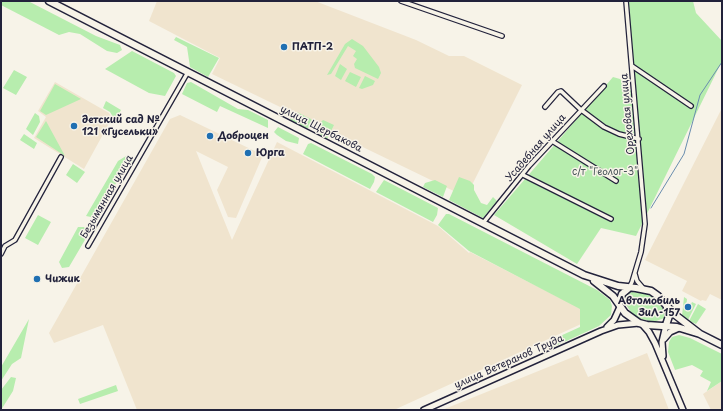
<!DOCTYPE html>
<meta charset="utf-8">
<style>
body{margin:0}
#map{position:relative;width:723px;height:411px;overflow:hidden;background:#f7f3e8;font-family:"Playpen Sans",sans-serif}
canvas{display:block}
.frame{position:absolute;inset:0;border:2px solid #22223b;pointer-events:none}
</style>
<div id="map">
<canvas width="723" height="411"></canvas>
<div class="frame"></div>
</div>
<script>
const g = document.querySelector('canvas').getContext('2d');
g.lineJoin = 'round';
function fillPath(path, color) { g.fillStyle = color; g.fill(path, 'evenodd'); }
const shape = rows => new Path2D(rows.map(r => 'M' + r).join(''));
function trace(path, color, width, dash) { g.strokeStyle = color; g.lineWidth = width; g.lineCap = dash ? 'butt' : 'round'; g.setLineDash(dash || []); g.stroke(path); }
function write(font, color, halo, rows, align = 'center') {
  g.font = font + ' "Playpen Sans",sans-serif'; g.lineWidth = 3; g.setLineDash([]); g.textBaseline = 'middle'; g.strokeStyle = halo; g.fillStyle = color; for (const [text, x, y, turn = 0] of rows) {
    g.save(); g.translate(x, y); g.rotate((+turn || 0) * Math.PI / 180); g.textAlign = isNaN(turn) ? turn : align; if (halo) g.strokeText(text, 0, 0); g.fillText(text, 0, 0); g.restore();
  }
}
const built = shape([
 [157,1,315,1,416,40,449,56,464,56,522,85,466,197,212,74,220,58,149,21],
 [55,82,109,113,112,118,84,169,34,138,46,117,38,111],
 [722,108,722,300,710,294,706,301,702,300,701,301,682,291,687,281,645,260],
 [180,115,263,155,236,218,228,217,217,190,228,167,196,151,232,240,277,142,438,226,469,253,470,252,593,315,592,319,394,410,137,410,103,325,54,343,49,333,170,119],
 [647,353,669,410,442,410,578,355,588,377],
 [722,381,722,410,711,410,703,394]
]);
const green = shape([
 [1,1,28,1,96,36,120,45,122,50,117,53,107,51,80,34,69,32,59,35,1,5],
 [628,1,693,1,696,13,722,41,722,61,636,236,601,228,577,264,494,215,613,77,620,79,632,92],
 [176,37,219,58,208,77,190,67,187,47,174,40],
 [352,39,363,46,379,67,381,73,378,79,355,68,354,64,357,59,353,56,356,51,348,46,331,74,327,75,345,44],
 [132,51,174,73,176,76,165,96,149,93,105,69],
 [340,64,347,69,341,80,335,76],
 [14,70,27,77,16,95,3,88],
 [350,72,361,77,356,87,345,81],
 [365,76,375,81,373,85,362,89,359,88],
 [191,82,238,109,248,110,268,120,268,128,220,106,217,112,182,94,187,83],
 [55,84,81,99,46,115,40,111],
 [106,101,121,110,116,119,113,117,110,112,103,108],
 [293,112,297,112,311,119,313,122,312,126,306,129,293,122,290,119],
 [35,113,39,116,40,122,33,135,26,129],
 [323,120,334,125,327,139,321,136,319,130,319,124],
 [46,121,65,156,36,137],
 [278,127,299,138,298,144,286,141,277,135,274,132],
 [24,134,37,143,34,149,20,140],
 [311,143,372,174,375,177,374,182,370,189,303,154,308,144],
 [126,156,133,161,119,178,96,218,86,216,118,161],
 [73,164,85,172,77,183,66,175],
 [459,177,470,181,474,185,474,190,481,203,487,205,493,197,497,201,483,218,449,200],
 [384,180,438,208,437,215,433,222,376,192],
 [435,180,447,186,443,197,423,187,425,183],
 [446,214,449,214,597,290,610,300,612,306,611,315,599,326,549,349,547,342,580,327,580,309,469,251,438,225],
 [38,215,51,222,38,245,25,238],
 [78,227,84,227,89,233,69,267,62,268,59,262],
 [632,292,646,293,658,300,664,310,664,318,654,322,637,318,631,312,624,302,625,296],
 [684,297,687,299,686,309,688,310,692,302,696,304,688,320,682,316],
 [698,304,706,309,696,324,689,321],
 [29,319,21,358,12,364,1,381,1,367],
 [679,335,690,338,722,354,722,381,707,391,711,382,700,376,703,371,692,365,675,370,668,352,669,342,672,337],
 [11,377,16,378,13,391,1,410,1,390],
 [116,385,118,391,80,404,78,399]
]);
const stream = shape([
 [651,208,684,154,700,95,722,62]
]);
const minor = shape([
 [401,1,502,36],
 [626,1,645,224,641,252,632,282,629,288],
 [632,66,691,106],
 [545,107,558,92,561,91,580,109,604,127,619,134,639,139],
 [552,141,616,181],
 [523,175,611,219],
 [483,223,529,166,604,86],
 [88,246,188,72],
 [1,254,5,246,15,240,61,157],
 [635,274,637,281,643,288]
]);
const secondary = shape([
 [642,324,649,332,655,343,683,410],
 [607,327,614,320,620,307],
 [664,339,670,332,679,328],
 [663,356,662,342,666,325],
 [424,410,601,331,618,325,639,323]
]);
const primary = shape([
 [49,1,584,275,618,286,636,288,651,291,658,296,674,314,700,334],
 [594,281,613,296,625,313,639,323,647,325,677,327,700,334,722,345],
 [619,303,622,294,629,288],
 [666,325,669,316,667,308]
]);
const markers = [
 [284,47,4,"#1f6fb2"],
 [74,126,4,"#1f6fb2"],
 [210,136,4,"#1f6fb2"],
 [248,153,4,"#1f6fb2"],
 [37,279,4,"#1f6fb2"],
 [688,307,4,"#1f6fb2"]
];
const poiNames = [
 ["ПАТП-2",292,47],
 ["детский сад №",82,120],
 ["121 «Гусельки»",82,132],
 ["Доброцен",218,136],
 ["Юрга",256,153],
 ["Чижик",45,279],
 ["Автомобиль",680,301,"right"],
 ["ЗиЛ-157",680,313,"right"]
];
const streetNames = [
 ["Ореховая улица",628,114,-95],
 ["улица Щербакова",321,129,27],
 ["Усадебная улица",536,148,-49],
 ["Безымянная улица",107,197,-60],
 ["улица Ветеранов Труда",509,362,-24]
];
const parkNames = [
 ["с/т \"Геолог-3\"",605,172]
];
fillPath(built, '#f0e4ce');
fillPath(green, '#b7edae');
trace(stream, '#698dae', 1);
trace(minor, '#22223b', 6);
trace(secondary, '#22223b', 8);
trace(primary, '#22223b', 9);
trace(minor, '#f7f3e8', 3.5);
trace(secondary, '#f7f3e8', 5);
trace(primary, '#f7f3e8', 6);
for (const [x, y, r, color] of markers) { const dot = new Path2D(); dot.arc(x, y, r, 0, 2 * Math.PI); g.fillStyle = color; g.fill(dot); trace(dot, '#f7f3e8', 1.5); }
write('bold 10px', '#22223b', '#f7f3e8', poiNames, 'left');
write('10px', '#22223b', '#f7f3e8', streetNames);
write('10px', '#475558', '#f7f3e8', parkNames);
</script>
